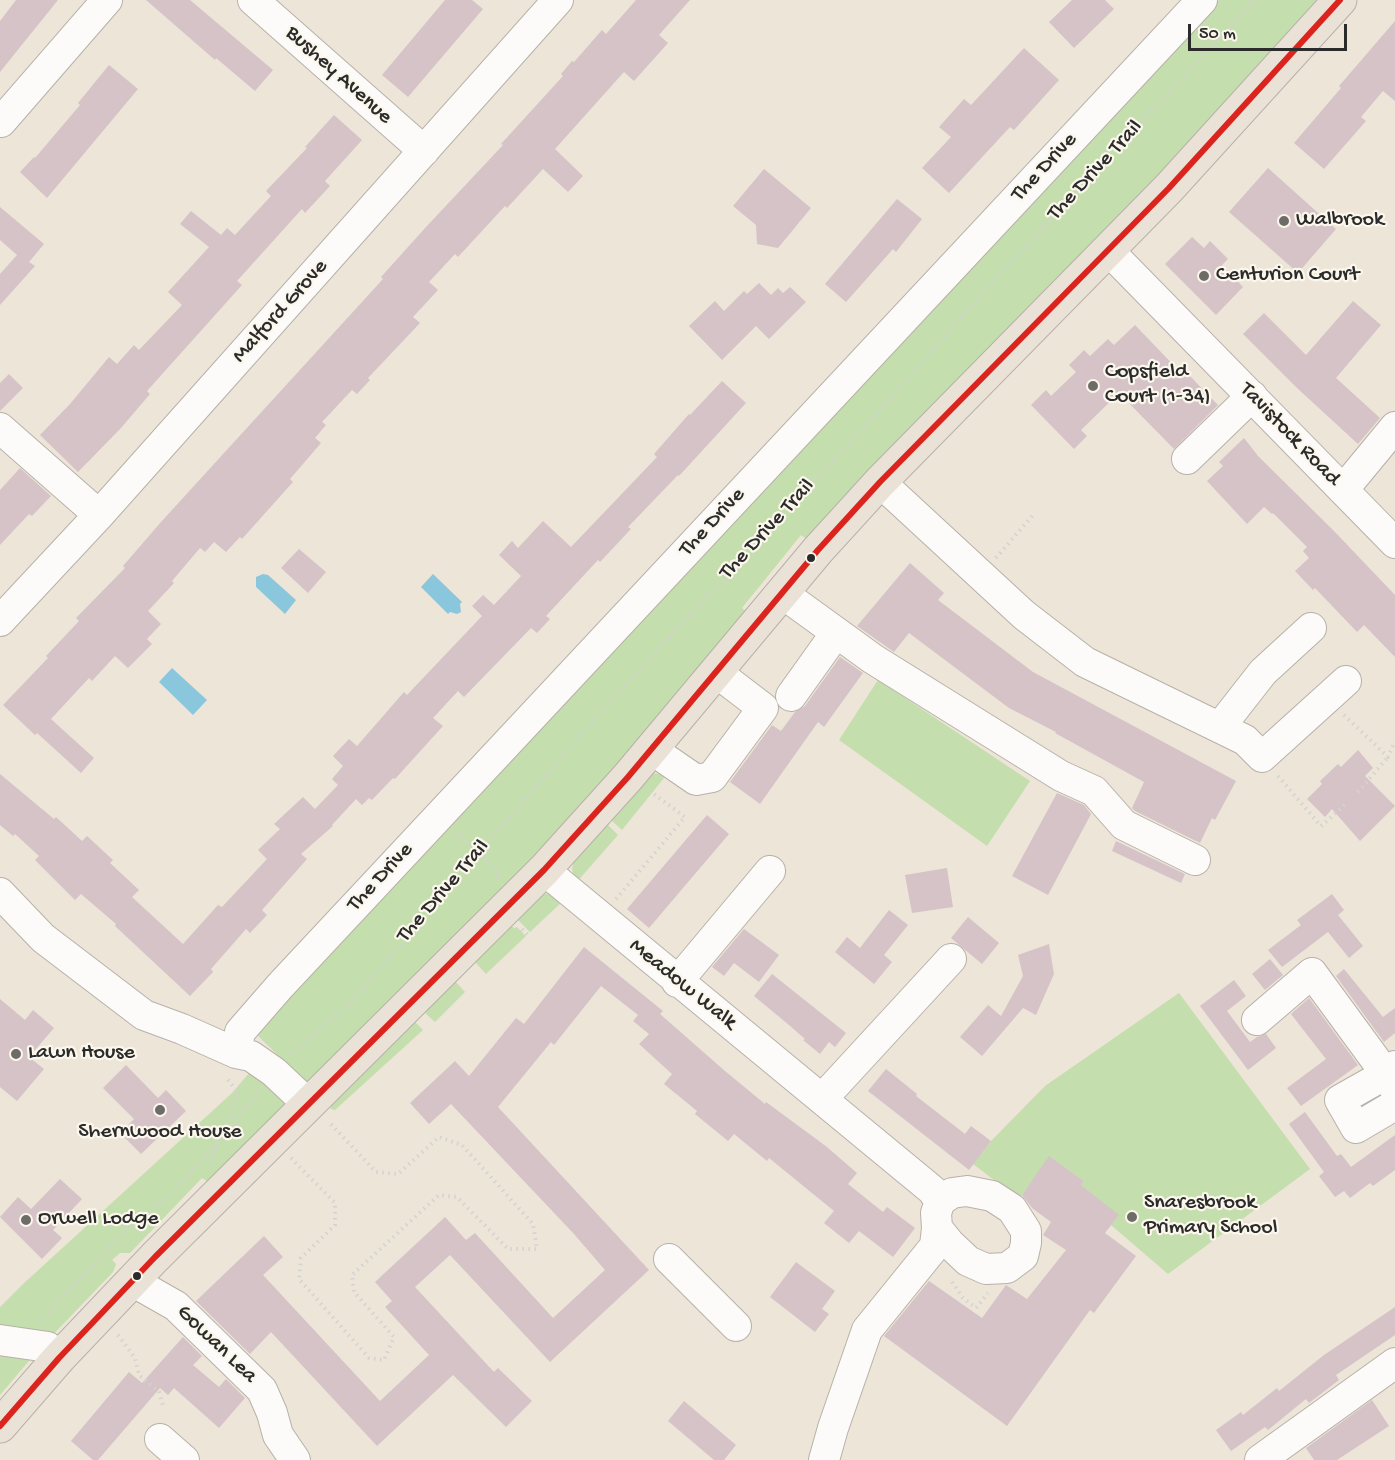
<!DOCTYPE html>
<style>
body{margin:0}
#map{position:relative;width:1395px;height:1460px;overflow:hidden;background:#ede5d8;font-family:"Gochi Hand",sans-serif}
canvas{display:block}
.scale{position:absolute;left:1188px;top:24px;width:159px;height:27px;box-sizing:border-box;border:3px solid #2b2b2b;border-top:0;padding-left:8px;font-size:18px;line-height:21px;white-space:nowrap;color:#2b2b2b;-webkit-text-stroke:4px #fbf7ec;paint-order:stroke}
</style>
<div id="map">
<canvas width="1395" height="1460"></canvas>
<div class="scale">50 m</div>
</div>
<script>
const g = document.querySelector('canvas').getContext('2d');
g.lineJoin = 'round';
function fillPath(path, color) { g.fillStyle = color; g.fill(path, 'evenodd'); }
const shape = rows => new Path2D(rows.map(r => 'M' + r).join(''));
function trace(path, color, width, dash) { g.strokeStyle = color; g.lineWidth = width; g.lineCap = dash ? 'butt' : 'round'; g.setLineDash(dash || []); g.stroke(path); }
function write(font, color, halo, rows, align = 'center') {
  g.font = font + ' "Gochi Hand",sans-serif'; g.lineWidth = 4.5; g.setLineDash([]); g.textBaseline = 'middle'; g.strokeStyle = halo; g.fillStyle = color; for (const [text, x, y, turn = 0] of rows) {
    g.save(); g.translate(x, y); g.rotate((+turn || 0) * Math.PI / 180); g.textAlign = isNaN(turn) ? turn : align; if (halo) g.strokeText(text, 0, 0); g.fillText(text, 0, 0); g.restore();
  }
}
const green = shape([
 [1219,0,1319,0,1238,92,808,540,801,535,742,608,747,612,587,800,489,904,309,1083,306,1082,260,1038,258,1035,262,1026],
 [878,680,1030,781,987,846,839,740],
 [653,773,660,774,664,778,622,830,611,820],
 [607,824,618,835,575,884,572,868,574,862],
 [550,893,565,899,530,932,516,918,541,895],
 [510,924,514,928,517,927,526,936,486,974,476,963,476,959],
 [455,981,465,992,435,1022,426,1014,426,1010],
 [1179,993,1310,1169,1168,1274,1111,1225,1118,1216,1081,1185,1084,1181,1050,1157,1019,1199,973,1164,991,1141,1045,1086],
 [415,1022,423,1030,335,1110,331,1109,330,1106,410,1023],
 [250,1072,286,1099,283,1109,208,1182,202,1178,130,1253,120,1253,112,1260,116,1264,113,1272,48,1340,0,1334,0,1307,22,1285,232,1093],
 [39,1349,0,1395,0,1351]
]);
const water = shape([
 [263,574,268,575,296,600,285,614,256,587,256,577],
 [433,574,462,602,460,604,461,612,457,614,450,612,448,614,421,587],
 [172,668,207,700,193,715,159,682]
]);
const building = shape([
 [16,0,58,0,0,72,0,21],
 [146,0,190,0,273,70,255,91,216,58,215,60],
 [445,0,472,0,483,9,408,97,382,75],
 [636,0,690,0,659,35,668,43,634,81,624,72,555,149,583,176,568,192,543,169,507,208,505,206,458,257,455,254,429,282,438,290,413,317,420,323,368,378,370,380,357,394,352,390,322,422,326,425,315,438,321,443,290,479,293,482,242,539,240,537,226,552,214,542,205,552,200,548,172,581,174,583,148,611,161,624,147,639,152,644,128,668,115,656,92,681,89,678,51,719,94,758,81,773,37,733,35,735,3,705,48,658,46,656,79,621,76,618,125,568,123,566,161,522,383,279,381,277,426,227,503,145,501,144,563,76,561,74,572,61,574,62,602,30,606,34],
 [1072,0,1105,0,1114,9,1074,48,1049,22],
 [1395,21,1395,101,1383,91,1361,117,1366,121,1324,169,1294,143,1341,88,1339,86],
 [1024,48,1059,80,1014,130,1010,127,949,193,922,168,951,137,939,127,964,99,971,105],
 [109,65,138,89,47,198,20,172,34,157,35,158,80,105,78,103],
 [334,115,362,140,325,181,330,186,305,213,302,209,237,281,242,285,147,391,150,394,121,428,78,472,40,435,70,404,109,357,117,364,134,345,139,350,182,305,168,292,209,247,180,224,191,211,221,235,227,228,235,235,271,196,266,191,307,148,305,147],
 [1268,168,1336,229,1298,273,1229,212],
 [764,169,811,208,778,248,757,244,756,225,733,206],
 [897,199,922,219,896,252,893,249,846,302,825,284],
 [0,207,44,244,29,262,35,266,0,305,0,274,17,255,0,240],
 [1192,237,1204,248,1210,241,1228,259,1222,265,1243,287,1216,315,1165,264],
 [759,283,771,295,778,288,783,293,790,287,806,302,769,339,756,326,722,360,689,326,715,301,724,311,744,291,747,294],
 [1353,301,1381,325,1336,378,1380,418,1358,444,1297,388,1243,334,1264,313,1306,355],
 [1135,325,1183,375,1186,372,1218,405,1174,449,1119,393,1081,430,1087,436,1074,449,1031,405,1046,390,1051,396,1076,372,1069,365,1084,350,1090,356,1108,339,1114,345],
 [9,374,23,388,0,411,0,383],
 [722,381,746,403,679,476,678,475,628,527,631,529,600,562,598,560,546,616,550,619,537,633,531,628,464,697,458,691,433,718,443,726,395,779,393,778,372,800,369,798,362,805,356,799,332,825,333,826,301,854,307,859,262,910,267,915,250,933,246,929,211,969,213,972,190,996,115,926,116,924,81,894,75,900,35,860,39,856,15,834,13,836,0,825,0,774,54,819,56,817,82,841,87,836,113,860,110,863,139,890,132,897,183,944,218,905,222,907,267,859,258,850,280,829,274,824,303,797,315,809,338,785,332,779,343,766,333,756,349,739,357,746,404,692,407,695,444,656,482,616,472,606,483,595,494,605,521,576,499,555,512,541,518,548,543,521,571,547,657,457,654,454,689,414,690,415],
 [1244,438,1258,456,1334,531,1395,595,1395,657,1364,625,1357,632,1315,588,1313,590,1295,571,1309,558,1303,551,1307,547,1273,513,1272,514,1264,507,1247,524,1207,481,1223,466,1219,462],
 [20,468,51,496,32,516,29,514,0,545,0,490],
 [299,549,326,572,308,593,281,568],
 [910,563,944,593,938,600,1033,672,1236,781,1215,820,1212,818,1200,843,1135,811,1132,808,1144,782,1055,733,1056,732,1009,708,909,633,894,652,857,626],
 [840,657,863,673,824,727,818,722,760,804,730,782,772,725,781,731,795,712,805,706],
 [1358,750,1373,768,1365,776,1395,806,1360,841,1332,809,1325,817,1307,799,1322,784,1320,781,1338,764,1341,767],
 [1057,793,1084,805,1091,814,1048,895,1012,876],
 [707,815,729,834,649,928,627,909],
 [1116,841,1185,874,1181,883,1112,851],
 [947,868,953,907,912,913,905,875],
 [1332,894,1344,910,1338,915,1363,946,1349,958,1328,932,1282,967,1268,950,1301,925,1297,920],
 [889,910,908,925,884,955,892,962,874,984,835,952,847,937,860,948],
 [968,917,999,943,982,964,951,938],
 [744,929,779,955,759,982,734,963,724,976,712,967],
 [1049,944,1054,974,1036,1015,1023,1008,982,1056,960,1037,988,1005,1001,1016,1023,976,1018,955],
 [584,947,663,1011,660,1014,725,1071,765,1104,766,1102,827,1147,857,1173,848,1184,883,1212,887,1207,915,1228,893,1257,859,1231,849,1243,824,1223,834,1211,769,1158,767,1161,734,1134,728,1141,695,1114,697,1111,664,1084,672,1074,639,1044,649,1034,633,1021,638,1015,601,986,554,1045,551,1042,498,1107,649,1270,550,1362,450,1255,415,1287,494,1372,498,1368,532,1401,506,1427,453,1375,377,1446,271,1332,250,1354,196,1301,264,1236,283,1257,263,1275,380,1401,429,1355,385,1307,392,1301,375,1282,445,1217,466,1240,475,1233,553,1318,605,1270,574,1234,451,1104,429,1124,410,1103,455,1061,469,1076,516,1018,524,1024],
 [1270,959,1283,975,1265,990,1252,974],
 [1344,969,1383,1017,1395,1008,1395,1033,1384,1042,1336,976],
 [772,974,846,1033,835,1047,829,1042,820,1054,803,1040,805,1039,789,1025,754,996],
 [1234,980,1246,996,1227,1011,1250,1042,1257,1037,1266,1034,1276,1048,1248,1070,1200,1006],
 [1309,998,1358,1065,1301,1106,1287,1088,1326,1059,1291,1014],
 [0,999,25,1020,33,1010,54,1028,29,1057,44,1069,17,1101,0,1087],
 [126,1065,158,1098,166,1090,186,1111,141,1154,120,1133,134,1119,103,1088],
 [886,1069,917,1094,916,1096,965,1134,971,1126,991,1141,969,1170,868,1091],
 [1305,1112,1337,1156,1341,1154,1351,1167,1395,1135,1395,1170,1373,1186,1370,1183,1350,1198,1344,1191,1335,1197,1319,1176,1324,1172,1289,1124],
 [1049,1156,1084,1181,1081,1185,1119,1215,1105,1233,1136,1256,1094,1313,1090,1310,1007,1426,884,1336,929,1281,982,1318,1006,1285,1027,1299,1066,1250,1043,1235,1051,1222,1032,1208,1022,1195],
 [60,1179,82,1199,53,1230,62,1238,42,1259,0,1217,18,1197,31,1209],
 [796,1262,835,1291,822,1309,829,1314,815,1332,770,1297],
 [1395,1307,1395,1335,1336,1375,1339,1380,1309,1403,1306,1399,1268,1430,1265,1427,1231,1451,1216,1430,1241,1412,1243,1415,1277,1388,1279,1391,1324,1355],
 [183,1337,202,1356,193,1365,219,1387,226,1379,245,1398,219,1428,174,1388,168,1395,160,1388,98,1460,93,1460,71,1441,129,1372,142,1383],
 [1372,1400,1389,1426,1337,1460,1314,1460,1306,1448],
 [684,1401,736,1445,724,1460,714,1460,668,1421]
]);
const path = shape([
 [996,558,1033,515],
 [1344,715,1388,757,1395,741],
 [1278,776,1321,826,1348,802],
 [1358,792,1388,757],
 [457,833,496,869,498,878],
 [616,899,685,817,654,794],
 [522,929,530,937],
 [290,1055,349,1004,604,708,881,409,967,310,1255,0],
 [222,1135,238,1093,226,1077],
 [291,1158,335,1203,335,1225,301,1258,299,1279,369,1358,384,1360,394,1337,354,1292,352,1275,439,1195,457,1197,508,1249,537,1249,533,1224,462,1145,439,1137,398,1174,376,1172,328,1121],
 [211,1163,218,1145],
 [952,1282,963,1298,976,1308,988,1293],
 [39,1321,125,1232,164,1200,220,1141,259,1090],
 [118,1335,135,1358,139,1375,159,1392,164,1409]
]);
const minor = shape([
 [253,0,424,151],
 [1,122,107,0],
 [1108,250,1395,543],
 [0,428,99,515],
 [1187,459,1252,396],
 [880,482,1024,615,1085,662,1245,740,1262,757,1346,681],
 [1343,490,1395,427],
 [782,593,873,659,1061,776,1094,791,1124,825,1195,860],
 [0,621,99,515,558,0],
 [791,696,836,633],
 [1220,727,1263,672,1311,628],
 [651,749,696,780,712,777,763,708,716,672],
 [544,870,932,1190,940,1201],
 [0,893,43,938,144,1015,182,1029,236,1053,251,1056,274,1072,308,1104],
 [677,982,770,871],
 [1257,1020,1312,973,1386,1074,1395,1066],
 [236,1053,240,1032,280,986,1202,0],
 [1395,1089,1386,1074,1340,1100,1356,1128,1395,1105],
 [822,1099,951,959],
 [967,1191,992,1196,1012,1209,1026,1231,1026,1243,1023,1256,1007,1268,986,1269,968,1261,950,1244,937,1228,936,1213,940,1201,952,1193,967,1191],
 [669,1259,736,1326],
 [132,1281,176,1306,262,1390,272,1413,278,1435,295,1460],
 [0,1340,48,1347,59,1358],
 [160,1439,184,1460],
 [824,1460,833,1428,867,1330,935,1246,937,1228],
 [1260,1460,1395,1363]
]);
const major = shape([
 [0,1426,59,1358,155,1257,544,870,628,777,818,550,880,482,1169,188,1340,0]
]);
const bus1 = shape([
 [0,1426,59,1358,155,1257,544,870,628,777,818,550,880,482,1169,188,1340,0]
]);
const markers = [
 [1284,221,6,"#6f6c68"],
 [1204,276,6,"#6f6c68"],
 [1093,386,6,"#6f6c68"],
 [811,558,5,"#2b2b2b"],
 [16,1054,6,"#6f6c68"],
 [160,1110,6,"#6f6c68"],
 [1132,1217,6,"#6f6c68"],
 [26,1220,6,"#6f6c68"],
 [137,1276,5,"#2b2b2b"]
];
const streetNames = [
 ["Bushey Avenue",338,76,42],
 ["The Drive",1045,168,-47],
 ["The Drive Trail",1096,171,-47],
 ["Malford Grove",281,312,-48],
 ["Tavistock Road",1289,435,46],
 ["The Drive",713,523,-47],
 ["The Drive Trail",768,530,-47],
 ["The Drive",381,878,-47],
 ["The Drive Trail",444,892,-49],
 ["Meadow Walk",682,985,39],
 ["Gowan Lea",216,1345,44]
];
const poiNames = [
 ["Walbrook",1296,221],
 ["Centurion Court",1216,276],
 ["Copsfield",1105,373],
 ["Court (1-34)",1105,398],
 ["Lawn House",28,1054],
 ["Shernwood House",160,1133,"center"],
 ["Snaresbrook",1144,1204],
 ["Primary School",1144,1229],
 ["Orwell Lodge",38,1220]
];
fillPath(green, '#c4dead');
fillPath(water, '#8ac6dc');
fillPath(building, '#d5c3c7');
trace(minor, '#b7b1a9', 32);
trace(major, '#b7b1a9', 35);
trace(path, '#d4d2d0', 4, [1.5, 4.5]);
trace(minor, '#fcfbf9', 30);
trace(major, '#eae2d6', 33);
trace(bus1, '#dc241f', 6);
for (const [x, y, r, color] of markers) { const dot = new Path2D(); dot.arc(x, y, r, 0, 2 * Math.PI); g.fillStyle = color; g.fill(dot); trace(dot, '#fbf7ec', 2); }
write('22px', '#2b2b2b', '#fbf7ec', streetNames);
write('22px', '#2b2b2b', '#fbf7ec', poiNames, 'left');
</script>
